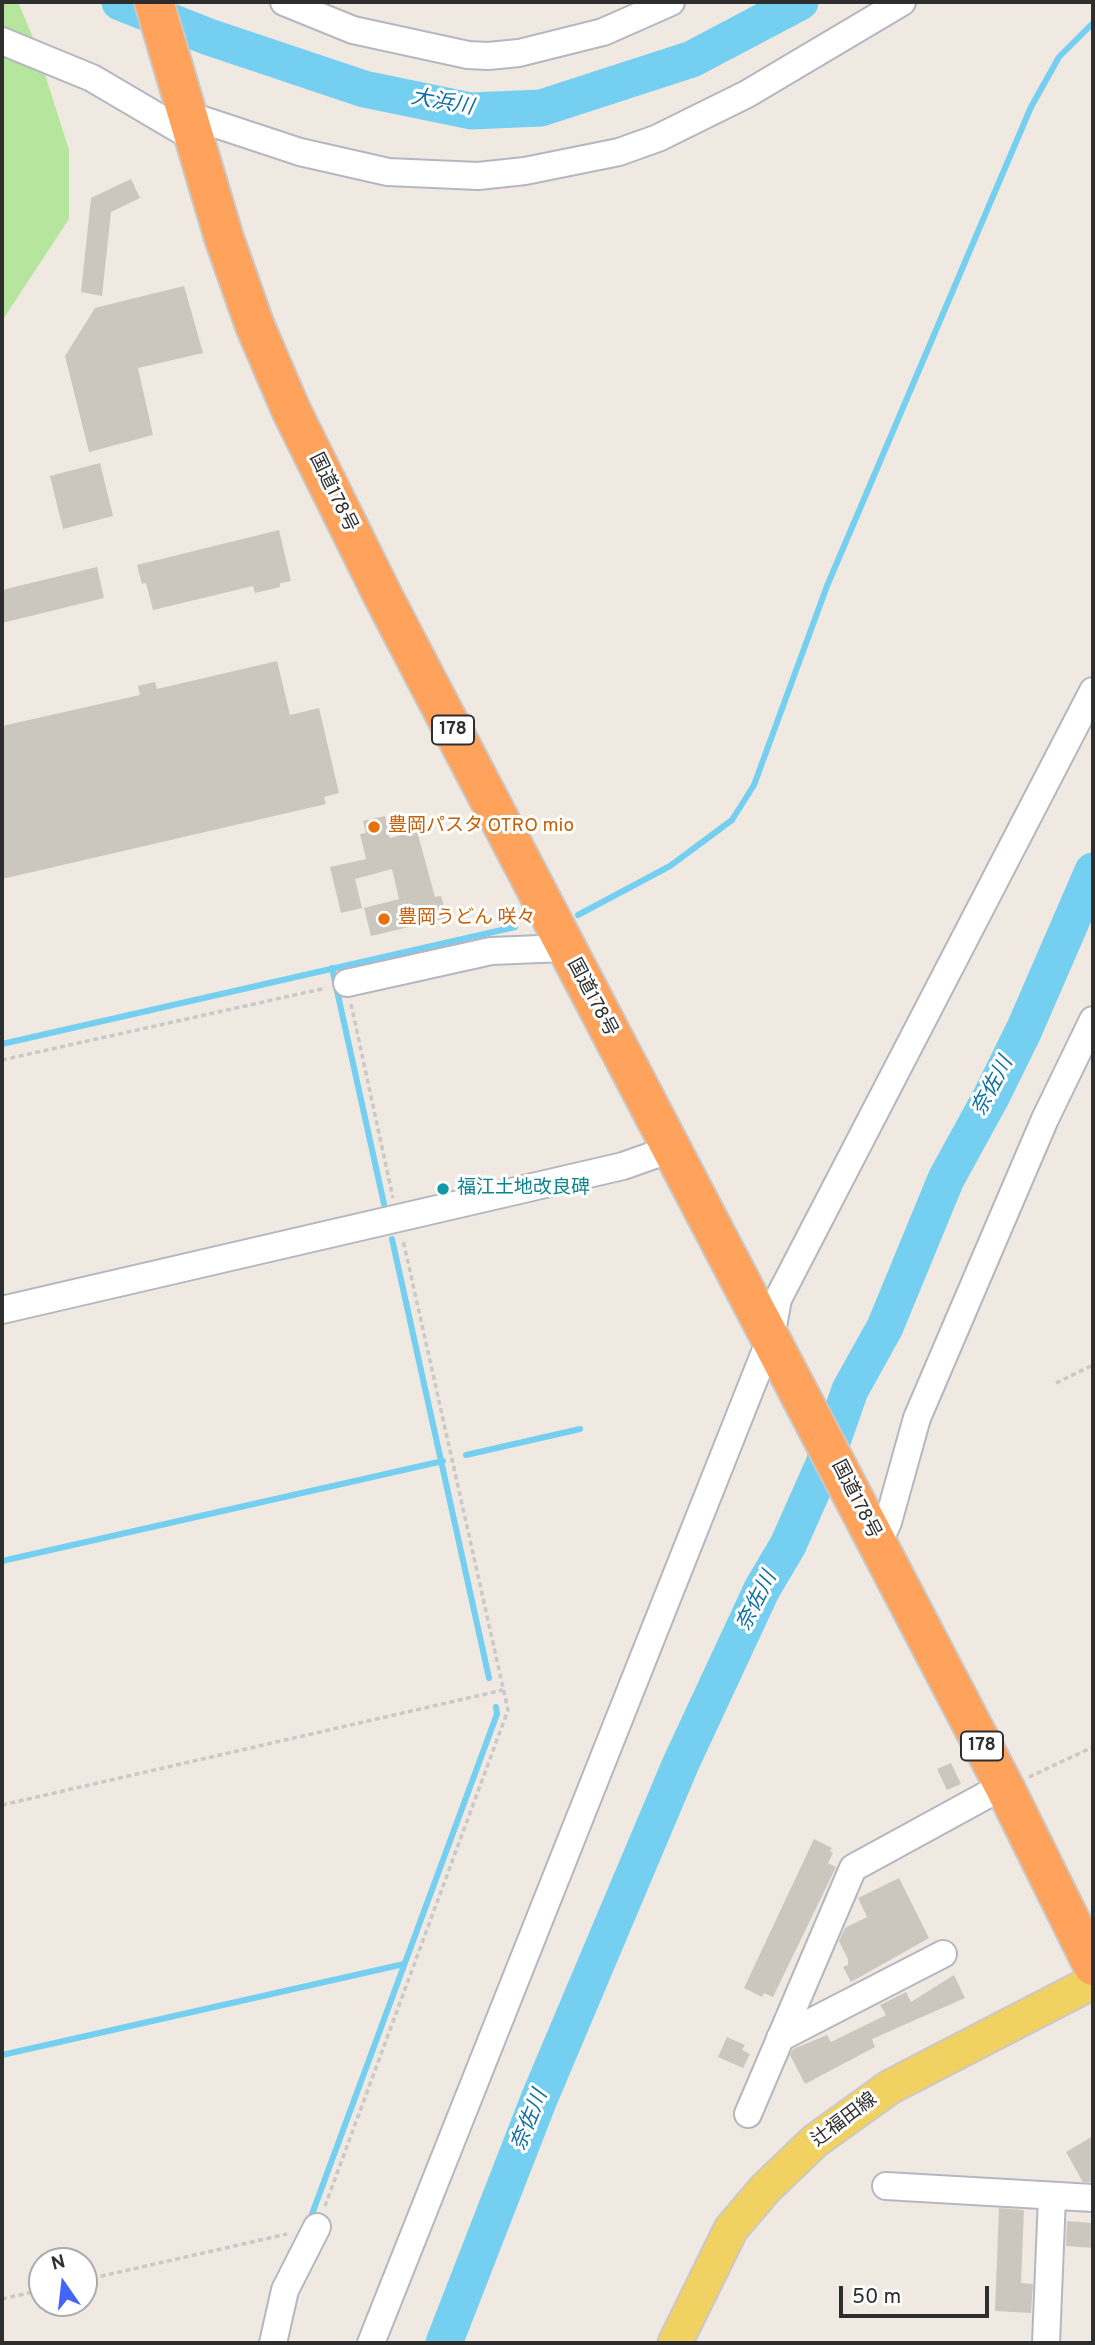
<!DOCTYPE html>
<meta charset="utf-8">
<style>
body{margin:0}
#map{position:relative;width:1095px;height:2345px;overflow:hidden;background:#efe9e1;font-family:Overpass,sans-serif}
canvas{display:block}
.frame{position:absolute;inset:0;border:4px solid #2e2e2e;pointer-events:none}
.north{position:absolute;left:28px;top:2247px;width:70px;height:70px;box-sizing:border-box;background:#fff;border:2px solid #ababab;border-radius:50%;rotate:346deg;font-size:19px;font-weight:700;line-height:28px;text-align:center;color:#2e2e2e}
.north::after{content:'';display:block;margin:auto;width:24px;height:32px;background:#4264fb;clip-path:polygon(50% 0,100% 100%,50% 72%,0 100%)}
.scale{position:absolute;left:839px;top:2286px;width:150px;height:32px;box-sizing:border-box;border:4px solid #2e2e2e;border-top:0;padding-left:9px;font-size:21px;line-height:24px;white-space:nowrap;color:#2e2e2e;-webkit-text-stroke:5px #fff;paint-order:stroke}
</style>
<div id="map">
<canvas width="1095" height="2345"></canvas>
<div class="frame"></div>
<div class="north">N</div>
<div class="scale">50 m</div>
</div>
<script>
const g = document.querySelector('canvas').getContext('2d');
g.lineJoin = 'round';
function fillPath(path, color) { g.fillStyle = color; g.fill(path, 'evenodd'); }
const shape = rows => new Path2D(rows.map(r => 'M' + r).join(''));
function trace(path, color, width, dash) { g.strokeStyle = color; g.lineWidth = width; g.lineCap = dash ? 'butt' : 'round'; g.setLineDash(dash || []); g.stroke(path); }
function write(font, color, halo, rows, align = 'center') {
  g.font = font + ' Overpass,"Noto Sans JP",sans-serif'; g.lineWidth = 6; g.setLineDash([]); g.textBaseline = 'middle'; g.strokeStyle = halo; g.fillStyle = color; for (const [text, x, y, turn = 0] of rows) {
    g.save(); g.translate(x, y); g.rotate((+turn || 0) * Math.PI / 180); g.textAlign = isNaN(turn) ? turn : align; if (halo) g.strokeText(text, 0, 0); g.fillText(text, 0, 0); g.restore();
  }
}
const green = shape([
 [2,2,18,2,34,40,69,150,69,219,2,321]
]);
const stream = shape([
 [578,915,670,866,732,820,754,785,827,586,1031,107,1059,57,1093,23],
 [332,968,384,1204],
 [2,1044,515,927],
 [392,1239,489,1678],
 [466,1455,580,1429],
 [2,1561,443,1461],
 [2,2055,404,1964],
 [312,2214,497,1714,496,1707]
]);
const river = shape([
 [120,2,209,37,364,89,471,111,541,108,692,59,800,2],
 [444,2343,539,2099,681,1763,762,1589,788,1545,824,1464,850,1390,885,1327,946,1179,991,1097,1024,1030,1093,871]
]);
const building = shape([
 [131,179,140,198,111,212,102,296,81,292,91,198],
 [184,286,203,353,138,368,153,435,89,452,65,356,95,308],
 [100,463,113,516,63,529,50,476],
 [279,530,291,581,280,583,280,587,255,593,253,586,153,610,146,583,142,584,137,565],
 [97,567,104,598,2,623,2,590],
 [277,661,290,715,319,708,339,793,324,797,326,804,2,879,2,726,140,695,138,686,155,682,157,689],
 [385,816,390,838,417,831,435,897,441,896,447,918,371,936,364,908,399,899,392,869,355,879,362,908,341,913,330,867,366,859,360,834,366,833,363,821],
 [951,1763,961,1784,947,1790,937,1769],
 [814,1839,832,1848,830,1851,833,1853,828,1863,836,1867,773,1997,764,1993,762,1997,744,1988],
 [899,1878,929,1938,851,1982,843,1967,848,1965,848,1959,839,1941,845,1928,867,1917,858,1898],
 [954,1975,965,1998,872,2039,875,2047,805,2084,790,2055,793,2049,827,2035,831,2042,886,2015,880,2005,906,1992,911,2002],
 [727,2037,745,2045,742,2050,750,2054,743,2068,718,2057],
 [1093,2136,1093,2182,1083,2182,1066,2152],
 [999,2208,1024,2210,1021,2283,1033,2284,1031,2313,995,2311],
 [1067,2221,1093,2223,1093,2248,1066,2246]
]);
const path = shape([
 [351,1004,393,1198],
 [2,1060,326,988],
 [1056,1383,1093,1365],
 [1029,1777,1093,1747],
 [2,1805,503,1690],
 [325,2206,508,1710,403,1240],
 [84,2280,287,2234],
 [2,2299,42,2290]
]);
const minor = shape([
 [284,2,353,30,468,55,488,56,519,53,603,32,671,2],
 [2,41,92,78,194,138],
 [188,115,300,152,388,172,478,176,525,171,619,152,658,138,747,94,902,2],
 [347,983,491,951,565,948],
 [2,1310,623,1166,671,1149],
 [878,1544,888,1522,917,1418,1045,1119,1093,1020],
 [780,2038,943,1954],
 [748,2114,853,1868,1003,1786],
 [886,2186,1093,2198],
 [273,2343,285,2290,317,2227],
 [371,2343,771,1337,778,1299,1093,691],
 [1046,2343,1052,2197]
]);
const major = shape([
 [675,2343,731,2229,765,2189,815,2141,890,2087,1093,1982]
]);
const highway = shape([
 [154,2,224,238,255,326,291,410,384,598,1005,1788,1093,1966]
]);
const markers = [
 [374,827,7,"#e8710a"],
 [384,919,7,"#e8710a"],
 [443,1189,7,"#0f9aa8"]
];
const shields = [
 [453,730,42],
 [982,1746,42]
];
const shieldNames = [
 ["178",453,730],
 ["178",982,1746]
];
const streetNames = [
 ["国道178号",332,493,64],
 ["国道178号",591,998,62],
 ["国道178号",855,1500,63],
 ["辻福田線",845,2121,-37]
];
const foodNames = [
 ["豊岡パスタ OTRO mio",388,827],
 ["豊岡うどん 咲々",398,919]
];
const cultureNames = [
 ["福江土地改良碑",457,1189]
];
const waterNames = [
 ["大浜川",442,104,10],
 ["奈佐川",994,1087,-62],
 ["奈佐川",758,1602,-63],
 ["奈佐川",531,2121,-68]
];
fillPath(green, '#b6e59e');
trace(stream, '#75cff0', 6);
trace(river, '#75cff0', 37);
fillPath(building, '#cbc7bf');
trace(minor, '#b4b7c1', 30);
trace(major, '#c9c9c9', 37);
trace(highway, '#c9c9c9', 42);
trace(path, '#c9c9c9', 3.5, [5, 3.5]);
trace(minor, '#fff', 26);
trace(major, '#f2d163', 33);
trace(highway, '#ffa35c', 38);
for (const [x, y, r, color] of markers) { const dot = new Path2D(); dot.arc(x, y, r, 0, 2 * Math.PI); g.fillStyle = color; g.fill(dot); trace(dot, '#fff', 2.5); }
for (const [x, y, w] of shields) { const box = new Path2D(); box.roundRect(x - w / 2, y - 14.5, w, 29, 5); g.fillStyle = '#fff'; g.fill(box); trace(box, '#2e2e2e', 2); }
write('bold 18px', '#2e2e2e', null, shieldNames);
write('19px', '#2e2e2e', '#fff', streetNames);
write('19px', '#c56008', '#fff', foodNames, 'left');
write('19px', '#0d838f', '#fff', cultureNames, 'left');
write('italic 21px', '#0d6fa3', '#fff', waterNames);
</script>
